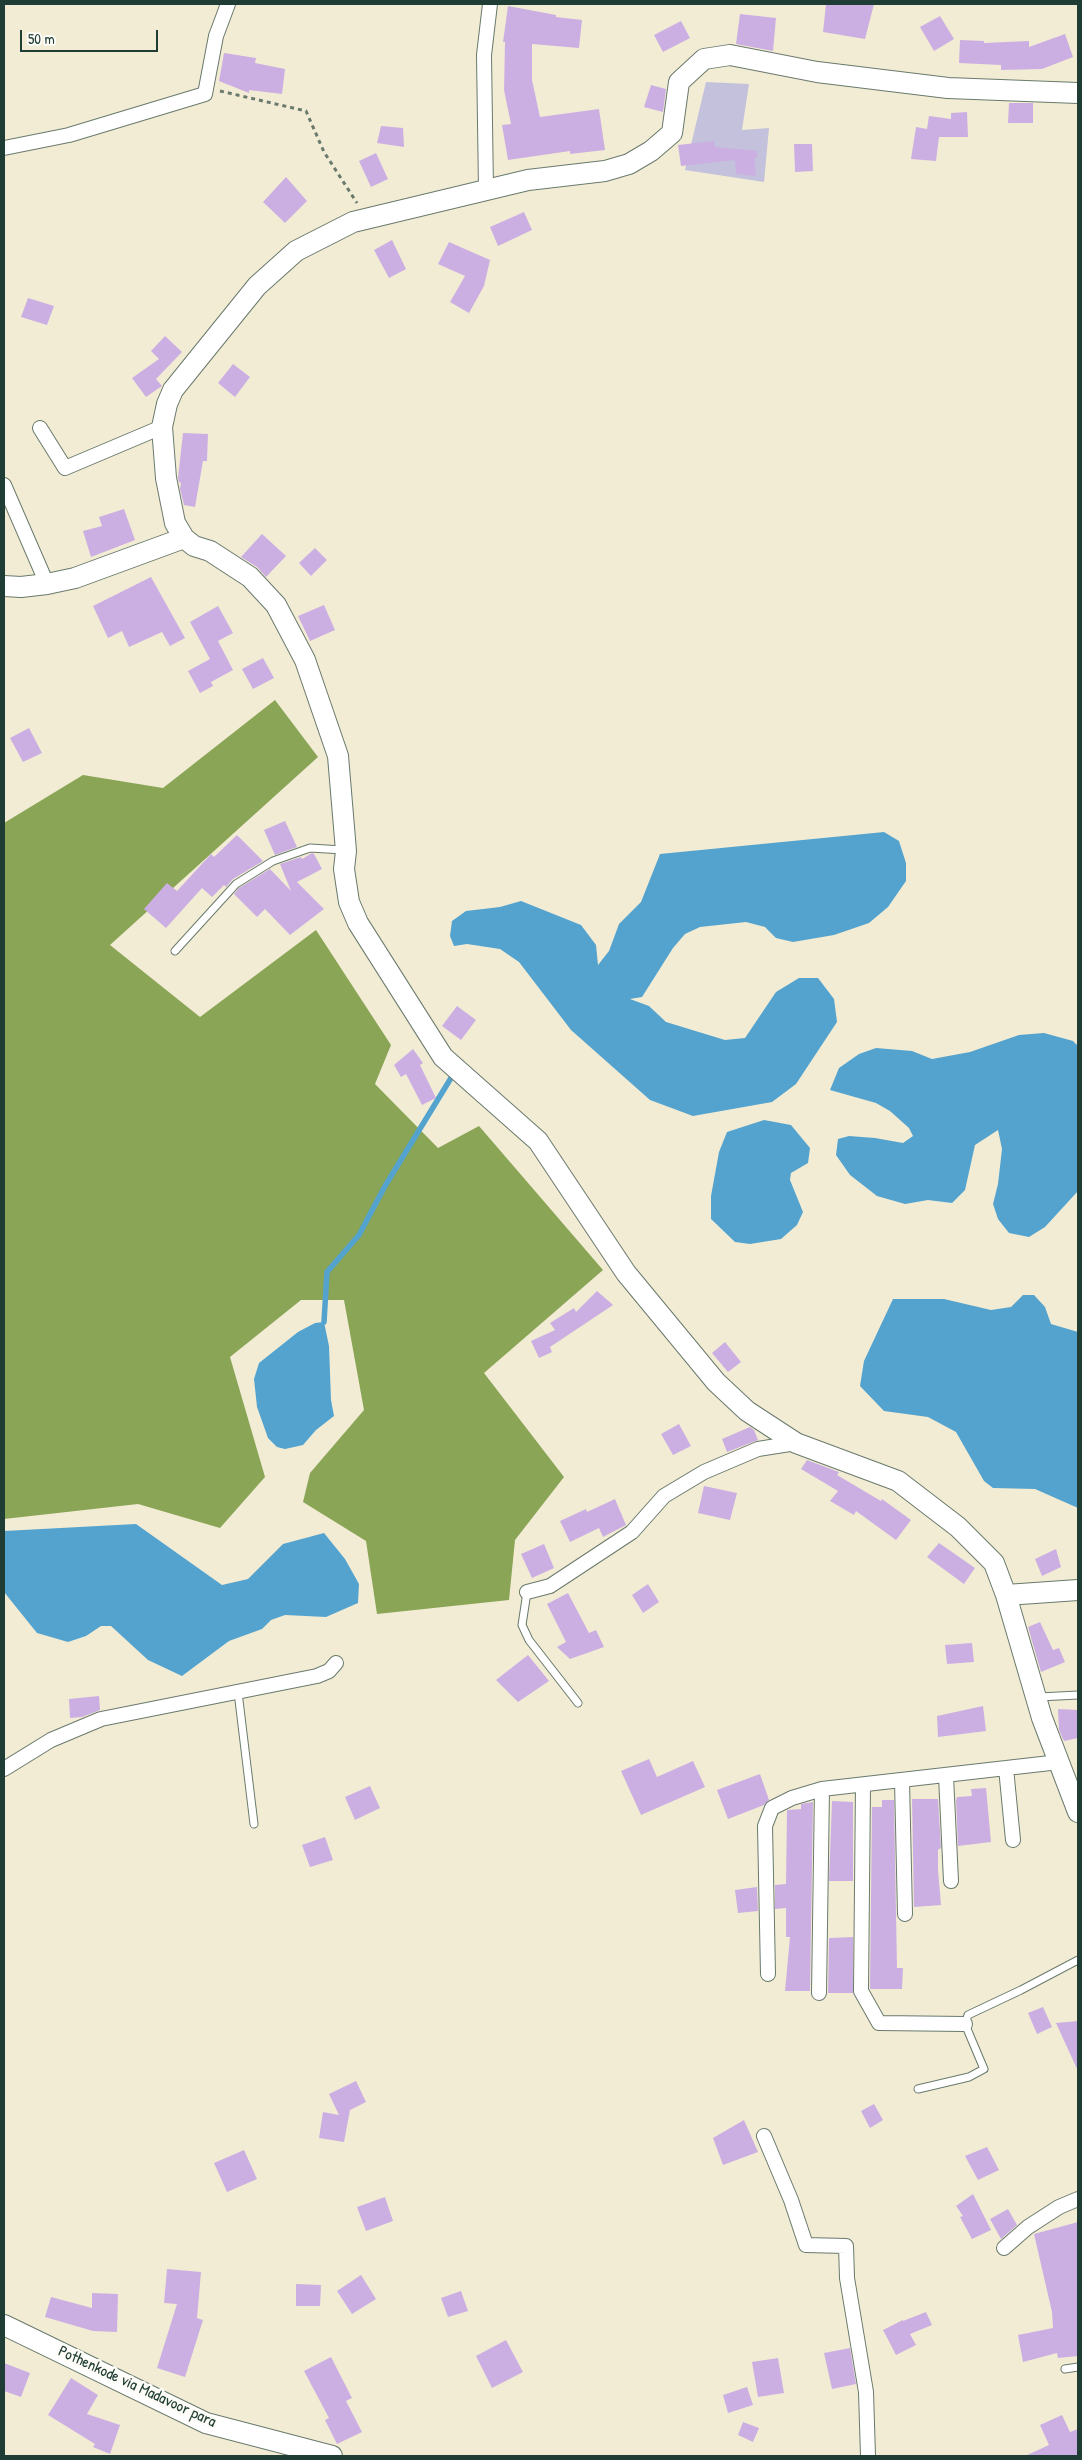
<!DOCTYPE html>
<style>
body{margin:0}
#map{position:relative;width:1082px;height:2460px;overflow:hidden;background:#f2ecd5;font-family:"Patrick Hand",sans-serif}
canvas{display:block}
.frame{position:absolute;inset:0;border:5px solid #1f3d34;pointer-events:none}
.scale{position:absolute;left:20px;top:30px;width:138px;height:22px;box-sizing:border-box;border:2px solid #1f3d34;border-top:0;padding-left:6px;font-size:15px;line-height:18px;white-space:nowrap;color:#1f3d34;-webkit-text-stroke:4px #fdfcf7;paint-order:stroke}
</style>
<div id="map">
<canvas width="1082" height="2460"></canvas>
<div class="frame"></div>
<div class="scale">50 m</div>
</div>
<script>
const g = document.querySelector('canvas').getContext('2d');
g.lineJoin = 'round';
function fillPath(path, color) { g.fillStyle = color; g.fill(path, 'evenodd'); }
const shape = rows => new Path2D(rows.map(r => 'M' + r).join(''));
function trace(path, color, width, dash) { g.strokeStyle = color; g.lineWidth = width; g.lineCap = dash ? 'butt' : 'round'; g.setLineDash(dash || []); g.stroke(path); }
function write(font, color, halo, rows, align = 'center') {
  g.font = font + ' "Patrick Hand",sans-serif'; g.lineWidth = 5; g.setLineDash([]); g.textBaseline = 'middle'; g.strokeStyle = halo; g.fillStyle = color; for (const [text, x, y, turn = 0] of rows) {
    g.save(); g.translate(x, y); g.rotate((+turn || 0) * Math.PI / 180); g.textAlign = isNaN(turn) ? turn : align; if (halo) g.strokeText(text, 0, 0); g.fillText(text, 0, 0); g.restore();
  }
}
const industrial = shape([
 [706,82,749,84,742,130,769,128,764,182,685,170]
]);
const forest = shape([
 [275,700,318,757,110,945,200,1017,316,930,391,1045,375,1084,438,1148,479,1126,603,1270,484,1373,564,1477,515,1540,509,1600,377,1614,366,1541,303,1502,310,1473,364,1410,344,1300,301,1300,230,1357,265,1477,220,1528,138,1504,4,1519,4,823,83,775,163,788]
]);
const water = shape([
 [884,832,899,841,906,863,906,881,888,907,869,923,834,935,793,942,776,938,765,927,746,922,700,927,685,934,673,948,642,997,630,999,649,1006,666,1022,725,1040,745,1038,776,992,799,978,818,978,834,999,837,1022,796,1084,772,1102,693,1116,650,1100,571,1030,519,962,500,949,467,944,454,946,450,936,452,921,466,911,500,907,521,901,581,925,596,945,598,965,609,951,619,924,641,902,660,854],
 [1044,1033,1073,1041,1078,1046,1078,1191,1045,1227,1029,1237,1009,1233,998,1219,993,1204,998,1184,1002,1149,998,1130,975,1145,965,1190,952,1203,928,1200,905,1204,877,1196,850,1175,836,1155,838,1139,849,1136,875,1138,903,1143,913,1136,909,1128,890,1111,876,1103,830,1090,839,1068,859,1054,876,1048,912,1051,932,1059,970,1052,1019,1035],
 [764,1120,791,1125,810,1148,808,1163,791,1173,790,1180,803,1212,797,1225,781,1239,750,1244,735,1242,711,1219,711,1196,719,1152,727,1132],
 [1023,1295,1034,1295,1045,1307,1051,1324,1078,1332,1078,1508,1035,1489,993,1488,984,1481,956,1432,928,1417,884,1411,860,1386,864,1361,893,1299,944,1299,991,1310,1011,1307],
 [324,1322,329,1346,331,1400,334,1416,316,1430,303,1445,285,1449,277,1447,268,1438,257,1407,254,1379,259,1363,298,1332,315,1323],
 [136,1524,222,1585,248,1579,283,1544,324,1533,345,1559,359,1584,358,1603,326,1617,285,1615,271,1620,262,1629,229,1641,182,1676,148,1660,111,1626,101,1626,86,1636,68,1642,37,1633,4,1592,4,1531]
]);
const stream = shape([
 [324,1322,327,1272,359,1235,385,1186,451,1078]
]);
const building = shape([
 [826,4,874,4,865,39,823,32],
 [508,6,556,15,556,17,582,20,579,48,532,44,532,80,540,117,599,109,605,150,570,154,570,151,508,160,502,125,511,124,504,90,505,42,503,42],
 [740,14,776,18,773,51,736,44],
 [940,16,954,39,934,51,920,27],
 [681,21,690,38,663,52,654,35],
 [1065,34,1073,57,1042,69,1001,70,1001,65,959,63,960,40,984,41,984,43,1029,41,1029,47],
 [224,53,256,58,255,63,285,69,282,94,249,90,249,93,219,81],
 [651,85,666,89,663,112,644,107],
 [1009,103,1033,103,1033,123,1008,123],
 [967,112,968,137,939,137,936,161,911,159,916,127,927,129,929,116,951,119,951,113],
 [381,126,403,128,404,147,377,143],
 [714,141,715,147,757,151,757,157,754,158,756,176,736,174,735,160,681,166,678,145],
 [794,144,812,144,813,171,795,172],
 [376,153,388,179,371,187,359,161],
 [286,177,307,201,285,223,263,202],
 [524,212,532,230,498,246,490,227],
 [392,240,406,269,389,278,374,250],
 [449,242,490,260,484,286,469,313,450,302,465,276,438,264],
 [28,298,54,306,47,325,21,317],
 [165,336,182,352,156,379,162,386,146,397,132,378,159,359,151,351],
 [233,364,250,377,235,397,218,383],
 [183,433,208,434,207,461,203,461,195,507,184,505,180,489,181,483,179,482,178,478],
 [124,509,135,540,91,557,83,531,102,526,99,517],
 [262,534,286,556,266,577,257,567,241,557],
 [315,548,327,560,311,576,299,563],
 [151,577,185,638,170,646,162,632,129,647,122,631,108,638,93,606],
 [324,605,335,630,310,641,298,616],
 [218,606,233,633,218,641,233,670,211,682,213,686,200,693,188,671,210,659,190,622],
 [263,658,274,678,253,689,242,669],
 [29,728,42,753,23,762,10,738],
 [285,821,297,847,275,855,264,830],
 [237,835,263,861,233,879,226,887,224,885,212,897,202,888,166,928,144,909,167,883,177,891,211,854,214,857],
 [312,853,314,854,322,869,297,882,324,909,290,935,265,909,257,917,234,894,239,888,270,869,291,891,280,864,301,857,302,859],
 [457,1006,476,1020,461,1040,442,1026],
 [413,1049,423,1063,420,1065,436,1098,422,1105,406,1074,401,1077,394,1065],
 [597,1291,613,1305,550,1347,552,1352,539,1358,531,1341,555,1330,550,1323,574,1308,576,1312],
 [725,1342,741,1362,728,1372,712,1353],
 [679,1424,691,1446,673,1455,661,1434],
 [750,1427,754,1430,758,1440,727,1452,722,1439],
 [807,1460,839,1472,837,1475,881,1501,882,1499,911,1520,896,1540,856,1511,854,1515,830,1501,838,1491,801,1469],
 [704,1486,737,1493,730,1520,698,1513],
 [615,1499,626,1525,603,1537,599,1528,570,1542,560,1521,586,1509,587,1512],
 [939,1543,975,1568,964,1584,927,1557],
 [544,1544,554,1568,532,1578,521,1554],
 [1056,1549,1061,1567,1042,1576,1035,1559],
 [648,1584,659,1602,643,1613,632,1595],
 [568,1593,589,1633,596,1630,604,1647,570,1659,557,1647,566,1642,547,1604],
 [1040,1622,1053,1650,1059,1648,1065,1662,1041,1672,1028,1627],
 [972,1643,974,1662,947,1664,945,1645],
 [528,1655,549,1681,518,1702,496,1680],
 [99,1696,100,1710,82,1717,70,1718,69,1699],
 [983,1706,986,1731,938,1737,937,1716],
 [1058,1709,1078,1710,1078,1738,1064,1741,1059,1730],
 [649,1759,657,1777,693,1761,705,1787,641,1815,621,1771],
 [760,1774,769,1800,764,1805,728,1819,717,1790],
 [370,1786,380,1808,355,1820,345,1797],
 [986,1788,991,1842,958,1846,956,1800,957,1797,972,1796,971,1789],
 [912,1799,938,1799,941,1848,938,1850,938,1870,941,1905,914,1907],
 [882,1800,894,1800,897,1968,903,1968,902,1989,870,1989,872,1807,882,1807],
 [832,1801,853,1802,853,1881,829,1881],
 [813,1802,810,1991,785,1991,790,1937,786,1937,786,1908,775,1909,775,1885,786,1884,787,1810,801,1809,801,1804],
 [325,1837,333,1860,310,1867,302,1845],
 [757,1887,758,1911,738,1913,735,1890],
 [853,1937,853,1993,828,1993,829,1938],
 [1043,2007,1052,2027,1037,2034,1028,2013],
 [1078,2021,1078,2071,1056,2023],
 [356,2081,366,2102,350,2110,344,2142,319,2138,323,2112,339,2115,329,2094],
 [874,2104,883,2120,870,2128,861,2111],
 [744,2120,758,2152,723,2165,713,2138],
 [987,2147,999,2170,978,2180,965,2156],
 [244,2150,257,2179,227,2192,214,2163],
 [973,2194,991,2230,972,2239,960,2217,963,2216,956,2206],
 [385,2197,393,2221,366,2231,357,2207],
 [1008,2209,1017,2225,1001,2239,990,2219],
 [1078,2222,1078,2356,1058,2358,1057,2353,1023,2362,1018,2335,1053,2328,1052,2312,1034,2234],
 [167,2269,201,2272,197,2318,203,2320,185,2377,157,2368,177,2304,164,2303],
 [361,2275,376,2299,352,2314,337,2291],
 [296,2284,321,2285,320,2306,296,2306],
 [461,2291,468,2311,448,2317,441,2298],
 [92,2293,118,2294,117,2332,93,2331,45,2317,51,2297,92,2308],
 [926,2312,932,2325,910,2334,916,2345,896,2355,883,2330,903,2320,903,2321],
 [506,2340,523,2372,492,2388,476,2356],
 [850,2348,856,2384,832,2389,824,2353],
 [331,2357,352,2398,346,2401,362,2432,337,2444,325,2420,329,2418,304,2371],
 [778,2358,784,2393,758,2397,752,2362],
 [4,2363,30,2373,21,2397,4,2391],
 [71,2378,98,2395,87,2414,120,2425,110,2454,93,2447,95,2444,48,2415],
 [747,2387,753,2405,728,2413,723,2395],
 [1062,2415,1070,2432,1078,2429,1078,2456,1025,2456,1049,2445,1040,2425],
 [743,2422,759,2428,753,2442,738,2435]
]);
const path = shape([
 [220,91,306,111,324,152,357,203]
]);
const lane = shape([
 [175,951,236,884,273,861,310,848,343,850],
 [527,1592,522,1625,529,1640,578,1703],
 [238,1692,254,1824],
 [1039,1697,1078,1695],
 [918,2089,969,2077,984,2069,965,2024,968,2015,1021,1990,1078,1960],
 [1065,2369,1078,2367]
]);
const street = shape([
 [4,148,69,135,205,94,216,36,228,4],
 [486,190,484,55,490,4],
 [40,428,65,468,162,427],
 [4,485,47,584],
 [527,1592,550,1586,632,1532,664,1496,704,1472,758,1449,796,1443],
 [1006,1768,1013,1840],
 [4,1769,51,1740,101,1719,317,1676,329,1671,336,1663],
 [946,1776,951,1881],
 [902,1781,905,1914],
 [863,1785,861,1991,879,2023,965,2024],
 [768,1974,765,1826,772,1808,792,1798,822,1789,1059,1762],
 [819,1993,822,1789],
 [764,2136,791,2200,806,2245,846,2246,847,2278,866,2392,868,2456],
 [1004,2248,1028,2227,1059,2207,1078,2199]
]);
const secondary = shape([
 [1078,93,948,88,817,72,730,55,704,59,679,82,672,133,651,151,629,164,605,171,528,180,353,222,296,251,257,286,173,390,167,404,162,427,166,478,175,523,184,538,194,546,210,551,250,577,276,605,305,660,338,756,346,851,344,869,349,902,358,923,443,1057,538,1141,626,1273,716,1382,747,1411,796,1443,898,1481,958,1527,994,1563,1006,1595,1042,1718,1078,1812],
 [4,586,21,587,47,584,75,578,184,538],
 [1006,1595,1078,1590],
 [4,2325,206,2423,332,2456]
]);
const streetNames = [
 ["Pothenkode via Madavoor para",137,2387,25]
];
fillPath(industrial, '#c3c1db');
fillPath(forest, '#8aa556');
fillPath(water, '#54a3ce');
trace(stream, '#54a3ce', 5.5);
fillPath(building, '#ccafe2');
trace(lane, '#697a6c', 9);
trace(street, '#697a6c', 16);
trace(secondary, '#697a6c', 22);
trace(path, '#697a6c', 3, [4, 4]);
trace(lane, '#fff', 7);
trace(street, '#fff', 14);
trace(secondary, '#fff', 20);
write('16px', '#1f3d34', '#fdfcf7', streetNames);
</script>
